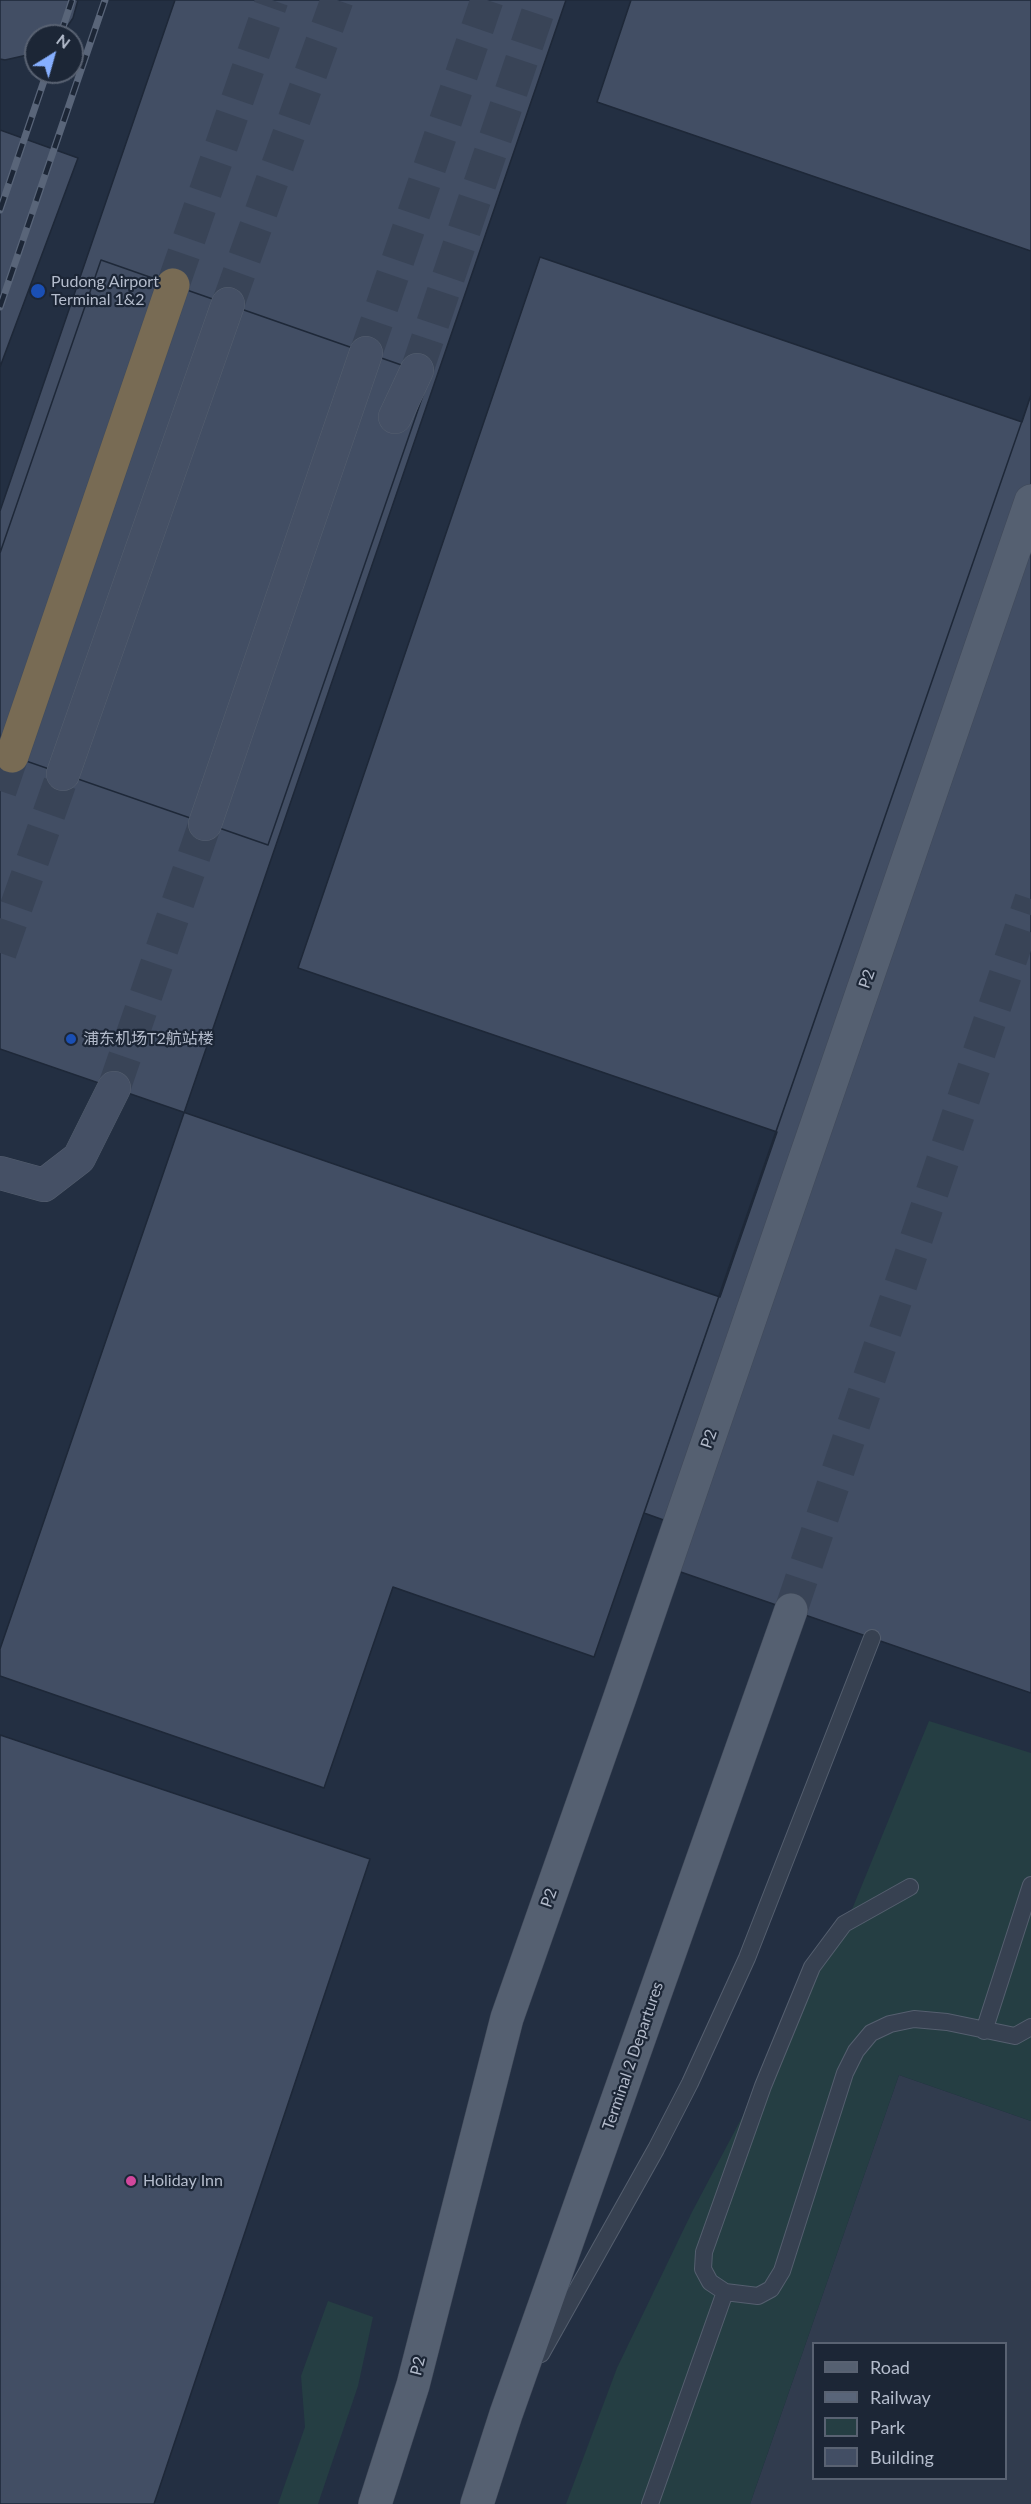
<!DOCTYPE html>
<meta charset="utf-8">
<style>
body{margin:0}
#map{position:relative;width:1031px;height:2504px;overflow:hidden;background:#232f42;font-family:Lato,sans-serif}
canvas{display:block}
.legend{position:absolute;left:812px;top:2342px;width:195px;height:138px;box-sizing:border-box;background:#1c2636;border:2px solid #596272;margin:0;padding:8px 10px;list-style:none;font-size:18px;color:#b4bccc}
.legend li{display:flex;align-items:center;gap:12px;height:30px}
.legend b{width:30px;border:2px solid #596272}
.north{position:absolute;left:24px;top:24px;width:60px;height:60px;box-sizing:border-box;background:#1c2636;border:2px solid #596272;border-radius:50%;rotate:37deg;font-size:16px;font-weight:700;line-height:24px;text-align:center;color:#b4bccc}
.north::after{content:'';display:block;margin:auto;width:21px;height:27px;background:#86afff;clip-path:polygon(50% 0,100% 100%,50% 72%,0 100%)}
</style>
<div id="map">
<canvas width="1031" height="2504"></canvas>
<ul class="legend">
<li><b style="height:8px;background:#556071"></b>Road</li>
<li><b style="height:8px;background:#596579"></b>Railway</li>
<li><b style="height:16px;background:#253e43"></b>Park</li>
<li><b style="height:16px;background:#424e64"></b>Building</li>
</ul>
<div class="north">N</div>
</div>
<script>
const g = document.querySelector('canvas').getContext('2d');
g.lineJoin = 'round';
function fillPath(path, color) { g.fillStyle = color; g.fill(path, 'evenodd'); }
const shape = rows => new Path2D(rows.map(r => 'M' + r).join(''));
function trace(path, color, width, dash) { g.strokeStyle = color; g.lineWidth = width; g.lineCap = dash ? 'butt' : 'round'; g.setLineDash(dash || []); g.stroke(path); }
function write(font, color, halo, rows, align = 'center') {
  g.font = font + ' Lato,"Noto Sans SC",sans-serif'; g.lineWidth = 4.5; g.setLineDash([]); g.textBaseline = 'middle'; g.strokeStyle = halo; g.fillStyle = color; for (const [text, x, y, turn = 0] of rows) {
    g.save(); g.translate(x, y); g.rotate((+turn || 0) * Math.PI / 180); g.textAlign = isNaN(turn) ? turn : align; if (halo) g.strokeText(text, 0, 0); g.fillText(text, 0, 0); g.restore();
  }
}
const airport = shape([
 [899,2075,1031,2121,1031,2504,750,2504],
 [814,2344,1006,2344,1006,2478,814,2478]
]);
const green = shape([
 [929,1721,1031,1753,1031,2121,899,2075,750,2504,566,2504,617,2368,692,2212,853,1907],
 [328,2301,373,2317,358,2386,318,2504,278,2504,305,2427,301,2376]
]);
const building = shape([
 [0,0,631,0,597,102,1031,251,1031,395,1022,422,540,257,298,968,777,1132,720,1297,0,1049,0,752,268,845,430,375,101,260,0,553,0,0],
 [36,36,72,36,72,72,36,72,36,36],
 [0,0,175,0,0,511,0,0],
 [36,36,72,36,72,72,36,72,36,36],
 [0,0,78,0,73,18,61,36,36,36,36,53,5,60,0,59,0,0],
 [566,0,1031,0,1031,395,594,1657,393,1587,324,1788,0,1676,0,1649,566,0],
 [0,130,78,158,0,367,0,130],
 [101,260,430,375,268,845,0,752,0,553,101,260],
 [1031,395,1031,1693,672,1569,686,1528,644,1513,1031,395],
 [0,1735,370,1859,154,2504,0,2504,0,1735]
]);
const secondaryTunnel = shape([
 [228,304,337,0],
 [366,353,487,0],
 [417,370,542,0],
 [0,953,63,774],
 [114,1088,205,824]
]);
const primaryTunnel = shape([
 [791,1610,1031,899]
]);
const highwayTunnel = shape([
 [173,285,272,0],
 [0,791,12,756]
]);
const lane = shape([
 [910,1887,844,1924,812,1967,763,2086,704,2252,703,2269,710,2282,725,2292,758,2296,771,2289,782,2271,845,2073,856,2051,871,2033,890,2024,914,2019,947,2022,1015,2036,1031,2027],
 [984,2031,1031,1885],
 [541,2354,656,2149,690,2083,747,1958,872,1638],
 [650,2504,725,2292]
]);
const secondary = shape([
 [395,417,417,370],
 [63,774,228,304],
 [205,824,366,353],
 [0,1173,44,1185,79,1158,114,1088]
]);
const primary = shape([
 [375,2504,413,2385,507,2018,619,1700,1031,501],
 [477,2504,506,2414,791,1610]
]);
const highway = shape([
 [12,756,173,285]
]);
const rail = shape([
 [60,36,72,0],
 [0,210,47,72],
 [0,307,105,0]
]);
const markers = [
 [38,291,8,"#1a4fb4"],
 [71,1039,6,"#1a4fb4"],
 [131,2181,6,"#d1479c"]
];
const poiNames = [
 ["Pudong Airport",51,282],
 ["Terminal 1&2",51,300],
 ["浦东机场T2航站楼",83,1039],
 ["Holiday Inn",143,2181]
];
const streetNames = [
 ["P2",867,979,-71],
 ["P2",709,1439,-71],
 ["P2",549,1898,-71],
 ["Terminal 2 Departures",633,2056,-71],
 ["P2",418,2366,-76]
];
fillPath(airport, '#313c4e');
fillPath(green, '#253e43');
fillPath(building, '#424e64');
trace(building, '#1e2838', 1.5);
trace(secondaryTunnel, '#394457', 33, [33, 16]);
trace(primaryTunnel, '#394457', 33, [33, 16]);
trace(highwayTunnel, '#394457', 33, [33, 16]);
trace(lane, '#555f6f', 18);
trace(secondary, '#555f6f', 34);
trace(primary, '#414a5a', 34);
trace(highway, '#424c5c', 34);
trace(lane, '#374151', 16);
trace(secondary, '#455065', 33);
trace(primary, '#556071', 33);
trace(highway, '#786b54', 33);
trace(rail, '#596579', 7);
trace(rail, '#1c2636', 4.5, [14]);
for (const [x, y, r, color] of markers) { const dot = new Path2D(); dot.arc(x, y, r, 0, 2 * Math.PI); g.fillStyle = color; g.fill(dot); trace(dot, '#1c2636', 2); }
write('16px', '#b4bccc', '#1c2636', poiNames, 'left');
write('16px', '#b4bccc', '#1c2636', streetNames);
</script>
